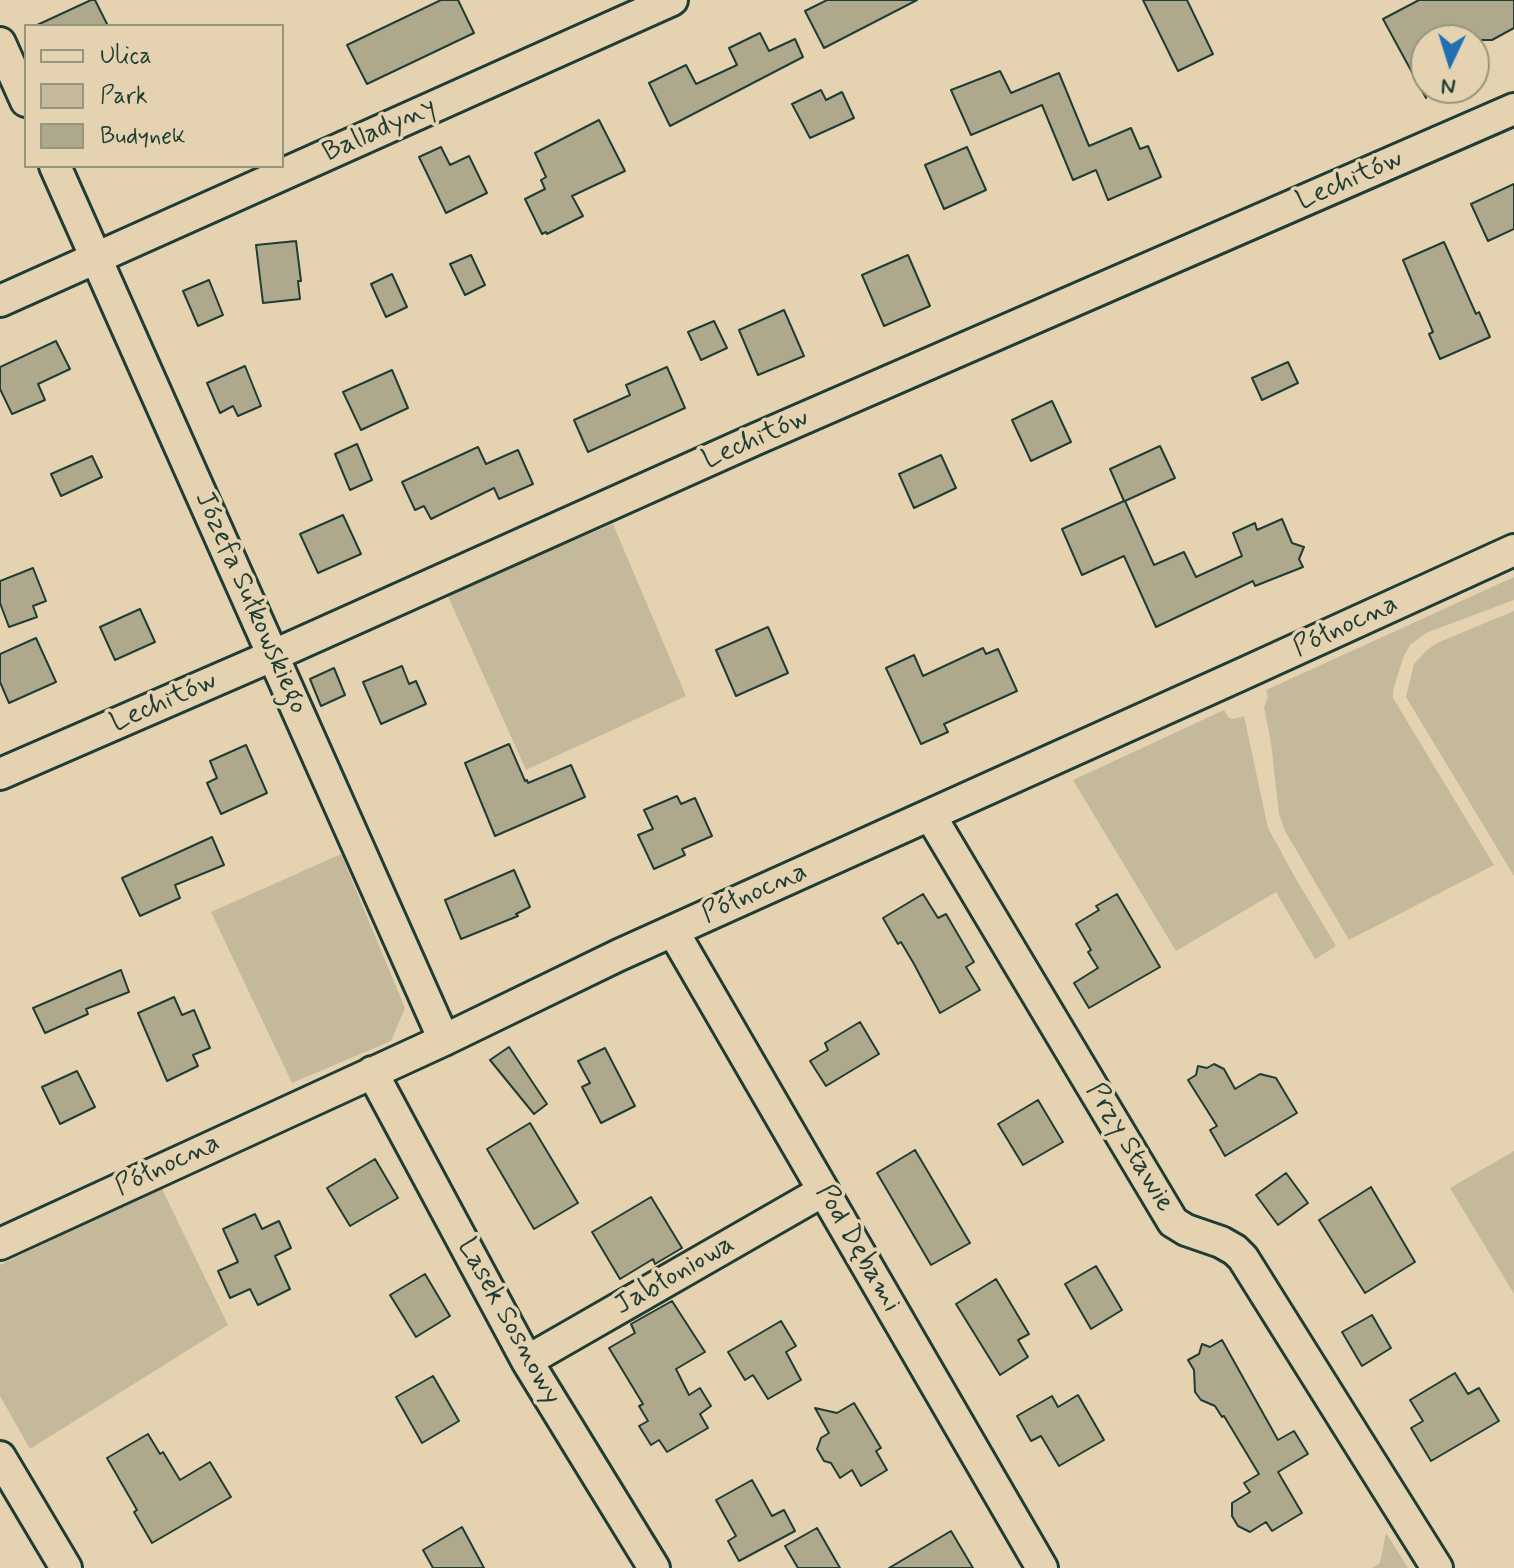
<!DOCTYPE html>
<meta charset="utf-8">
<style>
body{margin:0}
#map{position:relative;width:1514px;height:1568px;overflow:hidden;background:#e5d2b0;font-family:Mynerve,sans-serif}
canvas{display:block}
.legend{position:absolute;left:24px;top:24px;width:260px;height:144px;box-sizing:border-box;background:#e5d2b0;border:2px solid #96967e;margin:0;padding:10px 14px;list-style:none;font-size:24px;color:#1f3d34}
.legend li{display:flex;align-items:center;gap:16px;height:40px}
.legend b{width:40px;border:2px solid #96967e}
.north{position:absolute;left:1410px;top:24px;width:80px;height:80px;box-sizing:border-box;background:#e5d2b0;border:2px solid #96967e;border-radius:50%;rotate:184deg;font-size:22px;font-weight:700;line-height:32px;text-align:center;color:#1f3d34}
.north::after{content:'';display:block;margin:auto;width:28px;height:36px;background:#1f6fb2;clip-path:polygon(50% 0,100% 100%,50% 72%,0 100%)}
</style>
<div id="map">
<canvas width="1514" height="1568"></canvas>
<ul class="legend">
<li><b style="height:10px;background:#e5d2b0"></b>Ulica</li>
<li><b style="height:22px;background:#c4ba9b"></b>Park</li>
<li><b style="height:22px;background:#aea88d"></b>Budynek</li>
</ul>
<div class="north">N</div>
</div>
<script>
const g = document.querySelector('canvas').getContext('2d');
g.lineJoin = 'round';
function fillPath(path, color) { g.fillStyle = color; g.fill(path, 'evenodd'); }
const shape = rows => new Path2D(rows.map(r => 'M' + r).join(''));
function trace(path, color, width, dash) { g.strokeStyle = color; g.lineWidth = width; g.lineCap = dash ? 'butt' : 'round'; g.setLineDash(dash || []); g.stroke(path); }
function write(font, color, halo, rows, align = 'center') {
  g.font = font + ' Mynerve,sans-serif'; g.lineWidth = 7; g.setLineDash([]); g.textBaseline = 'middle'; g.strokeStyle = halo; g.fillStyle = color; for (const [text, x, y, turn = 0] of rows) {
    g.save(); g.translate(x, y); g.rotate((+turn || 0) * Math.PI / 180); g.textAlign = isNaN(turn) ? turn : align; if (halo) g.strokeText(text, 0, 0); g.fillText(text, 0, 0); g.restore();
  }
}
const green = shape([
 [613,524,686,696,526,770,447,594],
 [1514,577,1514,600,1426,633,1410,645,1403,658,1393,691,1393,698,1494,865,1349,940,1285,831,1279,814,1271,743,1264,707,1268,697,1266,690],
 [1514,611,1514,876,1406,697,1414,664,1427,650,1437,643],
 [1224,710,1229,718,1234,719,1244,716,1268,828,1296,879,1336,946,1315,959,1276,892,1176,951,1073,780],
 [341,854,405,1008,391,1041,292,1083,211,912],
 [1514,1151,1514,1294,1450,1188],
 [161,1187,228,1325,30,1449,0,1396,0,1265],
 [1386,1533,1408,1568,1372,1568,1380,1563]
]);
const building = shape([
 [91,0,95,0,108,26,35,26,91,0],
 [441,0,458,0,474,33,367,84,347,45,441,0],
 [827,0,917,0,824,48,805,11,827,0],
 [1143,0,1187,0,1213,54,1178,71,1143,0],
 [1419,0,1514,0,1514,28,1492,40,1426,40,1426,98,1383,19,1419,0],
 [760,33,769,51,795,39,803,57,670,126,649,83,686,65,696,84,737,65,729,48,760,33],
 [1000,71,1011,93,1059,73,1089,146,1131,128,1140,149,1148,146,1161,177,1108,200,1096,170,1073,180,1042,105,971,135,951,90,1000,71],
 [821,90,826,100,842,92,854,118,810,138,792,104,821,90],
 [599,120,625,171,572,196,583,216,547,234,546,232,542,234,525,199,545,189,541,180,546,177,535,153,599,120],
 [441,147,450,165,469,156,487,193,446,213,419,157,441,147],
 [967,147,986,190,944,209,925,165,967,147],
 [1514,184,1514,229,1488,241,1471,204,1514,184],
 [296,241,301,281,298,281,300,299,263,303,256,245,296,241],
 [1444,242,1476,314,1479,312,1490,337,1440,359,1429,334,1433,332,1403,260,1444,242],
 [471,255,485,285,465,295,450,264,471,255],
 [908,255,930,306,884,326,862,275,908,255],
 [392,274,407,307,386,317,371,284,392,274],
 [209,280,223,315,198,326,183,291,209,280],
 [784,310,804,356,758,375,739,330,784,310],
 [714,321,727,348,701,360,688,332,714,321],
 [56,341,70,369,38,384,45,400,12,414,0,389,0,367,56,341],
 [1288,362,1298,383,1262,400,1252,378,1288,362],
 [245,366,261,406,238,416,233,406,220,413,207,383,245,366],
 [667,367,685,408,588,452,574,420,630,395,626,385,667,367],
 [392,370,408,408,361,430,343,392,392,370],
 [1052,401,1071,442,1031,461,1012,420,1052,401],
 [357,444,372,480,350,490,335,454,357,444],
 [1160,446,1175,478,1125,501,1154,565,1184,552,1196,577,1242,556,1233,533,1255,523,1257,530,1282,519,1292,543,1304,547,1299,559,1303,567,1255,586,1253,581,1156,627,1124,556,1082,575,1062,529,1124,501,1110,469,1160,446],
 [478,447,486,464,518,450,533,484,499,499,494,488,431,519,424,506,415,510,402,482,478,447],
 [941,455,956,488,914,508,899,474,941,455],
 [92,456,102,477,61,496,51,474,92,456],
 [343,515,361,554,318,573,300,534,343,515],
 [33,568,46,601,33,606,37,617,9,627,0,603,0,581,33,568],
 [140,609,155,642,115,660,100,627,140,609],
 [768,627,788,673,736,696,716,650,768,627],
 [36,638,56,682,9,703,0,682,0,654,36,638],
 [983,648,986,654,998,649,1017,691,944,724,948,732,921,744,886,668,914,655,923,676,983,648],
 [402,666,409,684,416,681,426,704,381,724,363,682,402,666],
 [334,668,345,695,321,706,310,679,334,668],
 [509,744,525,781,527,780,528,783,571,765,585,797,495,836,465,763,509,744],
 [246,745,267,793,221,814,207,783,217,778,210,761,246,745],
 [677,796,681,804,695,798,712,836,682,849,685,855,654,869,638,835,653,829,644,810,677,796],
 [212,837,224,865,175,885,180,898,140,916,122,878,212,837],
 [514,870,530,907,516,914,518,916,461,939,445,900,514,870],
 [923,894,938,918,946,914,974,962,966,967,980,990,940,1013,914,964,901,942,898,944,883,918,923,894],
 [1117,894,1160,967,1089,1008,1074,983,1098,968,1088,952,1091,950,1076,924,1099,910,1096,906,1117,894],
 [121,970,129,992,86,1009,88,1014,45,1033,33,1008,121,970],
 [174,997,182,1015,194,1010,210,1048,193,1055,198,1066,167,1081,138,1013,174,997],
 [860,1022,879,1054,826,1086,810,1061,828,1050,825,1043,860,1022],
 [509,1047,547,1104,534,1114,490,1060,509,1047],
 [605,1048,635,1106,601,1123,582,1087,590,1083,578,1061,605,1048],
 [1214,1064,1224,1069,1235,1089,1260,1074,1276,1078,1297,1113,1225,1156,1210,1130,1217,1126,1188,1080,1196,1075,1198,1066,1207,1068,1214,1064],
 [77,1071,95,1107,60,1124,42,1087,77,1071],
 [1038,1100,1063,1142,1023,1165,998,1124,1038,1100],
 [530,1123,578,1203,534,1229,487,1149,530,1123],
 [915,1150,970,1243,931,1265,877,1173,915,1150],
 [375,1159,398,1198,350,1226,327,1188,375,1159],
 [1286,1173,1308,1203,1278,1225,1256,1195,1286,1173],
 [1371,1187,1415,1262,1365,1293,1319,1220,1371,1187],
 [651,1197,682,1248,655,1264,653,1259,620,1279,592,1232,651,1197],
 [255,1214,262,1229,279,1221,291,1248,275,1256,290,1289,258,1305,250,1289,230,1298,218,1271,238,1262,223,1229,255,1214],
 [1096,1266,1122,1310,1091,1329,1065,1284,1096,1266],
 [425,1274,450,1316,416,1337,390,1295,425,1274],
 [996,1279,1029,1334,1018,1340,1028,1357,1000,1375,956,1304,996,1279],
 [672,1301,705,1352,676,1369,689,1395,700,1388,711,1406,700,1414,708,1428,667,1452,659,1440,651,1445,639,1426,648,1421,639,1406,643,1404,609,1348,635,1333,631,1324,672,1301],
 [1372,1315,1391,1348,1362,1366,1342,1332,1372,1315],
 [781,1321,796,1346,786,1352,801,1380,768,1399,753,1375,745,1380,728,1352,781,1321],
 [1222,1340,1278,1440,1294,1431,1308,1454,1278,1472,1302,1513,1272,1531,1266,1522,1250,1532,1238,1526,1232,1516,1232,1503,1250,1492,1244,1483,1259,1474,1224,1416,1222,1417,1215,1406,1201,1400,1195,1392,1194,1370,1188,1360,1199,1354,1202,1344,1210,1347,1222,1340],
 [1455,1373,1468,1394,1479,1388,1499,1421,1431,1461,1411,1428,1423,1421,1410,1400,1455,1373],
 [433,1376,459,1421,422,1443,396,1397,433,1376],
 [1078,1395,1104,1440,1059,1466,1041,1436,1031,1441,1017,1416,1052,1396,1058,1407,1078,1395],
 [854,1403,881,1448,876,1451,887,1470,861,1486,852,1470,840,1478,831,1463,824,1461,817,1449,821,1438,829,1433,815,1408,837,1413,854,1403],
 [148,1434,160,1454,163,1452,180,1480,210,1462,231,1497,152,1543,134,1512,137,1510,107,1458,148,1434],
 [752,1480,772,1516,784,1510,795,1531,739,1561,728,1541,736,1536,716,1500,752,1480],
 [462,1527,484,1568,433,1568,423,1550,462,1527],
 [817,1528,840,1568,798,1568,785,1546,817,1528],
 [951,1531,973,1568,889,1568,951,1531]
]);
const minor = shape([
 [0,43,26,101],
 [55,166,444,1040],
 [0,301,672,0],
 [0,774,274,655,756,439,1514,109],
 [930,815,1173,1222,1186,1230,1221,1242,1235,1250,1243,1258,1437,1568],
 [673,931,1042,1568],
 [372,1072,527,1361,654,1568],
 [0,1244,444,1040,619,955,1238,676,1514,550],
 [527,1361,823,1191],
 [0,1457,66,1568]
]);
const streetNames = [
 ["Balladyny",380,131,-24],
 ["Lechitów",1350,181,-24],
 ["Lechitów",756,440,-24],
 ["Józefa Sułkowskiego",250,603,66],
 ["Północna",1346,627,-25],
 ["Lechitów",164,703,-24],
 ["Północna",755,894,-24],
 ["Przy Stawie",1129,1148,59],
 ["Północna",168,1166,-25],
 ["Pod Dębami",857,1249,60],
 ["Jabłoniowa",675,1276,-30],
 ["Lasek Sosnowy",508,1322,61]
];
fillPath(green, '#c4ba9b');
fillPath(building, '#aea88d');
trace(building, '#1f3d34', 2);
trace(minor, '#1f3d34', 36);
trace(minor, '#e5d2b0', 30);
write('28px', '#1f3d34', '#e5d2b0', streetNames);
</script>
